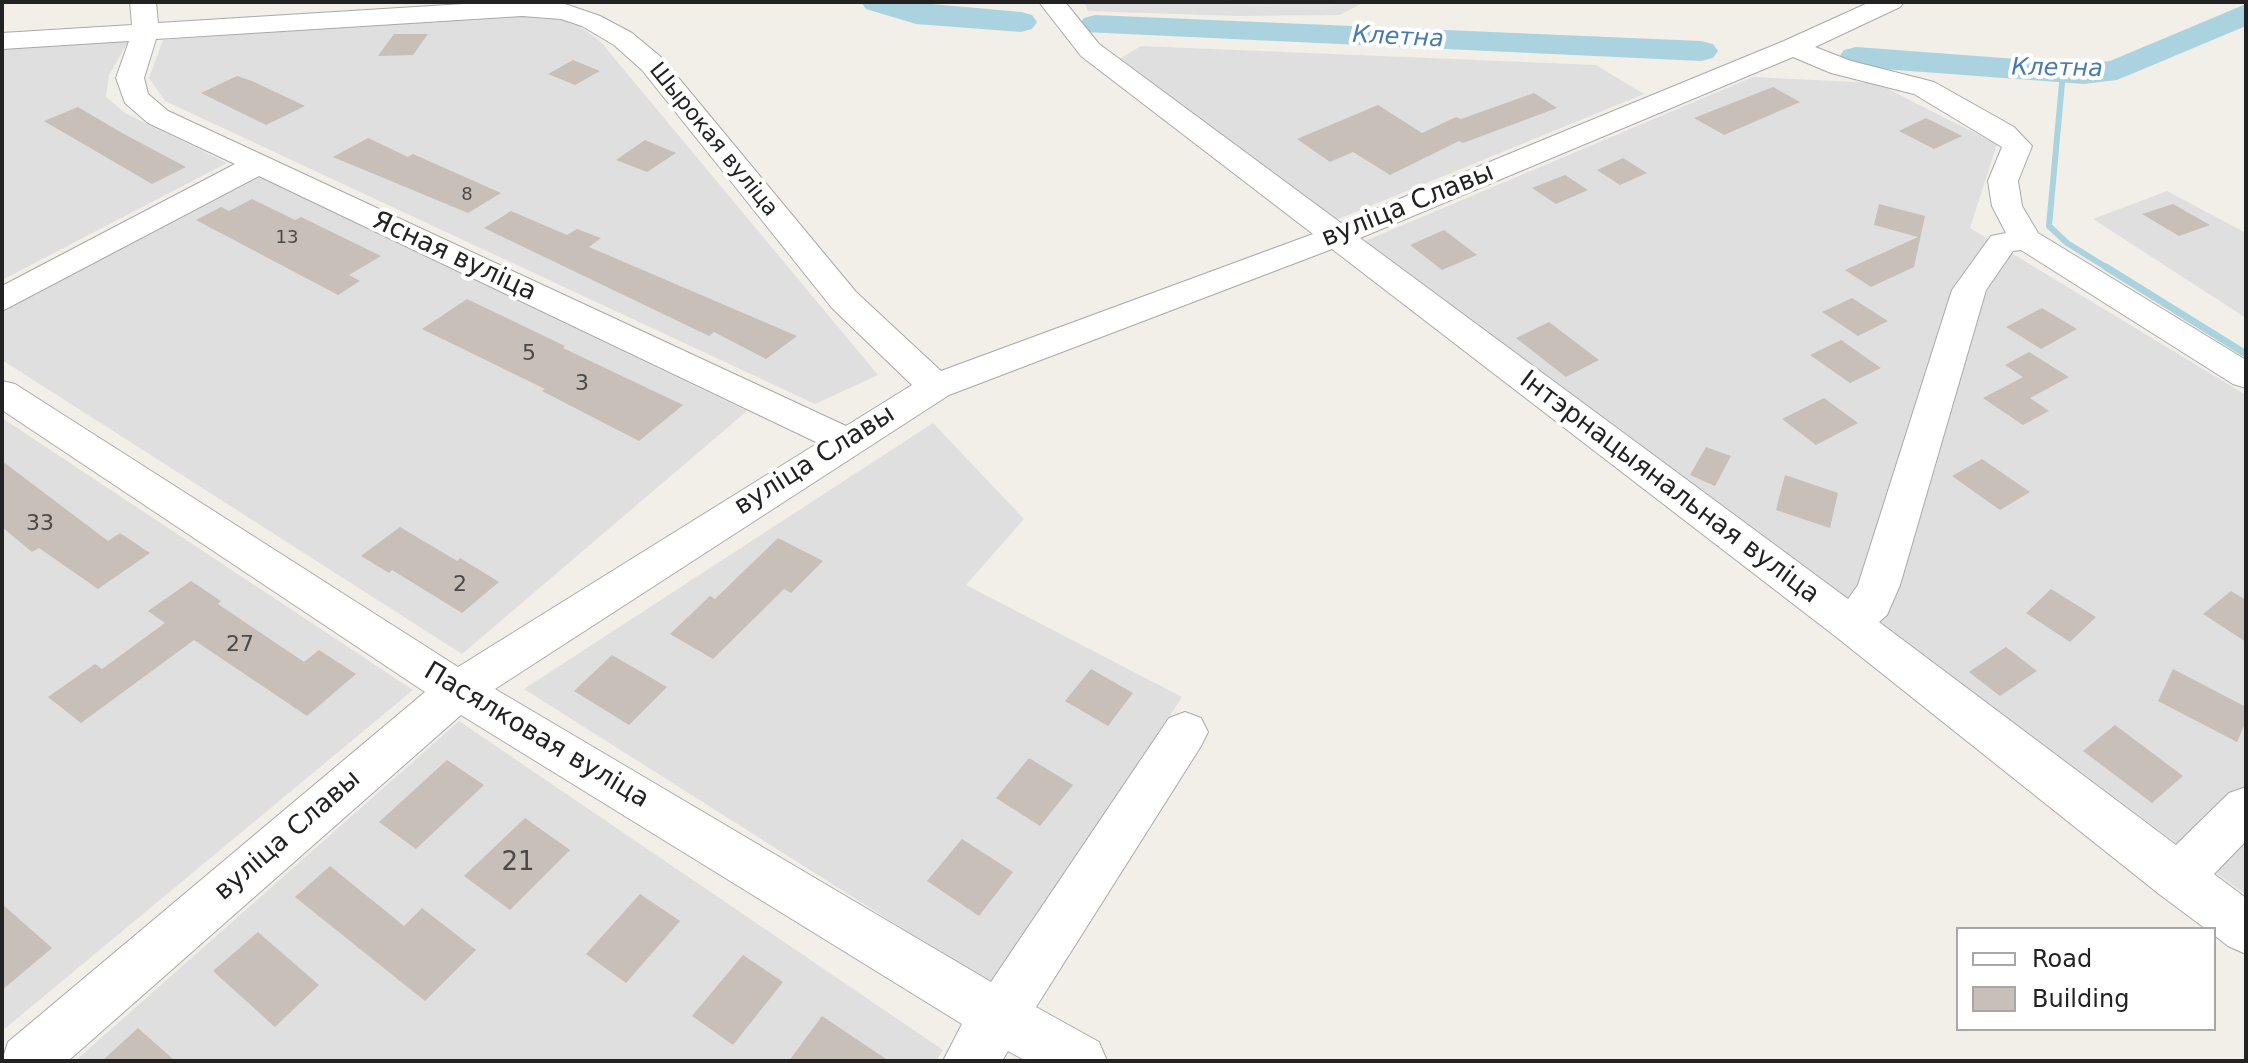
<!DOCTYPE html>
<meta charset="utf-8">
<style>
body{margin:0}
#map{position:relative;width:2248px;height:1063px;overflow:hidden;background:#f2efe9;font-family:"DejaVu Sans",sans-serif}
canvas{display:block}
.frame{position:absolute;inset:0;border:4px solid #222;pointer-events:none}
.legend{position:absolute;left:1956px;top:927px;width:260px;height:104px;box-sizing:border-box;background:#fff;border:2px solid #a7a7a7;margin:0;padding:10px 14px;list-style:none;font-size:24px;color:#222}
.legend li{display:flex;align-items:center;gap:16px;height:40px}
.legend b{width:40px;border:2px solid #a7a7a7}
</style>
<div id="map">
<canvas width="2248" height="1063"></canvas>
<div class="frame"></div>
<ul class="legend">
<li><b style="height:10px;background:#fff"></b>Road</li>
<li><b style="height:22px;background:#c7bfb8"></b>Building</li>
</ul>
</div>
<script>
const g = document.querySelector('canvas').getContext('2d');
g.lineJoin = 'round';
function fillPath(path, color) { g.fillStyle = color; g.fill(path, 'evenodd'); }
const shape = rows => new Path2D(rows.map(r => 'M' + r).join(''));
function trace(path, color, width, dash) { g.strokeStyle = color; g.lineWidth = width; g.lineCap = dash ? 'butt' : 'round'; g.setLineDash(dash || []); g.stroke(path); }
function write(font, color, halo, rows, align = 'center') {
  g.font = font + ' "DejaVu Sans",sans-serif'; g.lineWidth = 8; g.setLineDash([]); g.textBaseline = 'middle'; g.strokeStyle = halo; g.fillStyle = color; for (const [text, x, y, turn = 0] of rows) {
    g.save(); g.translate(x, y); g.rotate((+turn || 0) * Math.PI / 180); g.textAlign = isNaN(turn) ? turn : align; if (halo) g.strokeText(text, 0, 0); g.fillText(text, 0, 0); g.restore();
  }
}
const residential = shape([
 [1084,2,1365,2,1339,15,1236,16,1088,11],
 [523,14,572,21,600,41,878,375,815,404,165,101,149,78,163,40],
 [129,40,109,75,106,97,125,113,227,163,2,280,2,49],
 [1141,46,1596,65,1644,94,1336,220,1119,59],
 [1753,77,1876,83,1997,144,1970,228,2246,395,2246,895,1365,241],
 [260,177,747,411,462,654,2,360,2,312],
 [2167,191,2246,233,2246,318,2093,219],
 [2,418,413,690,2,1031],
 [933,423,1024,519,966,585,1182,697,995,987,524,689],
 [459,721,943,1050,936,1061,75,1061]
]);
const parking = shape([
 [1174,2,1345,2,1323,10]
]);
const streamFar1 = shape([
 [2063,72,2049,226,2067,243,2109,269]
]);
const stream = shape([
 [2106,267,2246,354]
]);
const river = shape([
 [861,2,910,2,1021,12,1032,15,1037,22,1032,29,1021,32,916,24,866,9,861,2],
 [2246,4,2246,26,2117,80,2084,84,1856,67,1844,64,1839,57,1844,50,1856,47,2084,64,2110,61,2246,4],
 [1095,15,1701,41,1713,44,1718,51,1713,58,1701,61,1084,32,1079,25,1084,18,1095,15]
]);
const building = shape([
 [394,34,428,34,413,55,378,56],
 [573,60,600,71,575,85,548,74],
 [237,76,252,81,305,106,266,125,201,93],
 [1773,87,1800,102,1724,135,1694,118],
 [1534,93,1557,108,1463,143,1459,141,1390,175,1353,152,1330,162,1297,139,1378,105,1422,133,1456,117,1461,119],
 [78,107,122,133,186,167,152,184,44,121],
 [1926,118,1962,136,1934,149,1899,131],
 [368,138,408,157,413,154,501,193,468,213,333,157],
 [645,140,676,153,647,172,616,160],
 [1623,158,1647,173,1620,185,1597,170],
 [1565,175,1588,190,1556,204,1532,188],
 [252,199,295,220,301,217,381,256,349,275,360,281,338,295,196,220,221,207,229,211],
 [1879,204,1925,216,1914,267,1871,287,1845,270,1918,237,1874,225],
 [2173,204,2210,225,2179,236,2142,214],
 [511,211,567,235,577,229,601,238,589,247,797,336,766,359,714,332,709,336,484,228],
 [1444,230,1477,255,1442,270,1410,245],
 [1852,298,1888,321,1858,336,1822,312],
 [467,299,565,346,563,348,683,405,639,441,542,391,545,389,422,329],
 [2042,308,2077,329,2041,349,2006,327],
 [1549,322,1599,360,1566,377,1516,338],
 [1841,340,1881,368,1850,383,1810,355],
 [2029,352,2069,377,2030,398,2049,411,2023,425,1983,398,2023,377,2005,365],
 [1824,398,1858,423,1816,445,1782,419],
 [1706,447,1731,456,1715,486,1690,475],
 [1982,459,2030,492,2000,510,1952,476],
 [2,461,108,541,120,533,150,553,98,589,39,548,32,552,2,527],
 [1785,475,1838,493,1830,528,1776,510],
 [400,527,457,561,460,558,499,582,462,613,392,570,389,573,361,556],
 [778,538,823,561,791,593,784,589,713,659,670,634,710,596,715,599],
 [191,581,221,601,218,604,304,662,319,650,356,674,307,716,194,640,81,723,48,697,95,664,102,669,165,623,148,611],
 [2051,589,2096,617,2070,642,2026,613],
 [2231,591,2246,600,2246,642,2203,614],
 [2006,647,2037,671,2000,696,1969,672],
 [612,655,667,687,629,725,574,691],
 [1091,669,1133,693,1108,726,1065,701],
 [2173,669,2246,707,2246,721,2237,742,2158,701],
 [2115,725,2183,776,2152,803,2083,751],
 [1029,758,1073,785,1040,826,996,798],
 [447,760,484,785,416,849,379,822],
 [525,818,570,850,510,910,464,876],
 [962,839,1013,872,979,916,927,881],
 [330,866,404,926,422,908,476,950,425,1001,295,897],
 [640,894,680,921,626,983,586,954],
 [2,904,52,948,2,990],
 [258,932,319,985,275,1027,213,971],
 [743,955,783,982,733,1045,692,1016],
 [822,1016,889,1061,789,1061],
 [138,1028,175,1061,102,1061]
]);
const minor = shape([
 [130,2,156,2,158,23,496,2,565,4,600,16,632,33,662,58,856,292,941,371,1313,234,1081,56,1039,2,1065,2,1099,44,1341,223,1784,41,1870,2,1904,2,1900,7,1815,47,1851,61,1934,82,2014,127,2032,146,2018,181,2022,206,2038,233,2246,360,2246,388,2233,384,2021,250,2013,251,1986,290,1900,585,1887,615,1879,622,2176,845,2229,793,2246,787,2246,841,2214,874,2246,898,2246,954,2228,946,2214,935,2214,929,2206,929,2159,894,1835,636,1332,249,949,395,495,689,991,982,1169,718,1185,712,1201,718,1208,732,1201,746,1036,1007,1099,1042,1107,1061,1026,1061,1008,1051,1002,1061,943,1061,962,1024,461,715,68,1061,2,1061,8,1042,425,692,2,410,2,381,15,384,458,667,818,443,259,176,2,311,2,286,235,164,148,123,125,103,116,78,129,41,2,49,2,33,132,25,130,2],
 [522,16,561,19,582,26,614,45,642,70,832,308,912,385,846,426,168,111,148,94,144,78,156,39,522,16],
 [1793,57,1831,73,1914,94,2002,147,1988,181,1992,206,2006,233,1991,236,1952,290,1858,585,1848,599,1360,238,1793,57]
]);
const farNumbernames = [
 ["8",467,195],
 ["13",287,238]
];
const farStreetnames = [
 ["Шырокая вуліца",713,140,51]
];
const numberNames = [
 ["5",529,354],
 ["3",582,384],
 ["33",40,524],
 ["2",460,585],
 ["27",240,645]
];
const farWaternames = [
 ["Клетна",1398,38,3],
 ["Клетна",2057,69,1]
];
const streetNames = [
 ["вуліца Славы",1408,206,-22],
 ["Ясная вуліца",454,257,25],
 ["вуліца Славы",815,461,-32],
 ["Інтэрнацыянальная вуліца",1669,488,37],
 ["Пасялковая вуліца",536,736,31],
 ["вуліца Славы",288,836,-41]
];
const nearNumbernames = [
 ["21",518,863]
];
fillPath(residential, '#e0dfdf');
fillPath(parking, '#e2e2e2');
trace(streamFar1, '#aad3df', 6);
trace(stream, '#aad3df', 7);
fillPath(river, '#aad3df');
fillPath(building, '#c7bfb8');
trace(minor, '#a9a9a9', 2);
fillPath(minor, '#fff');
write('18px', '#4b4948', null, farNumbernames);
write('22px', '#222', '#fff', farStreetnames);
write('22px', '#4b4948', null, numberNames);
write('italic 24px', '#4a7aab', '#fff', farWaternames);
write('26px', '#222', '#fff', streetNames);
write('26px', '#4b4948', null, nearNumbernames);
</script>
